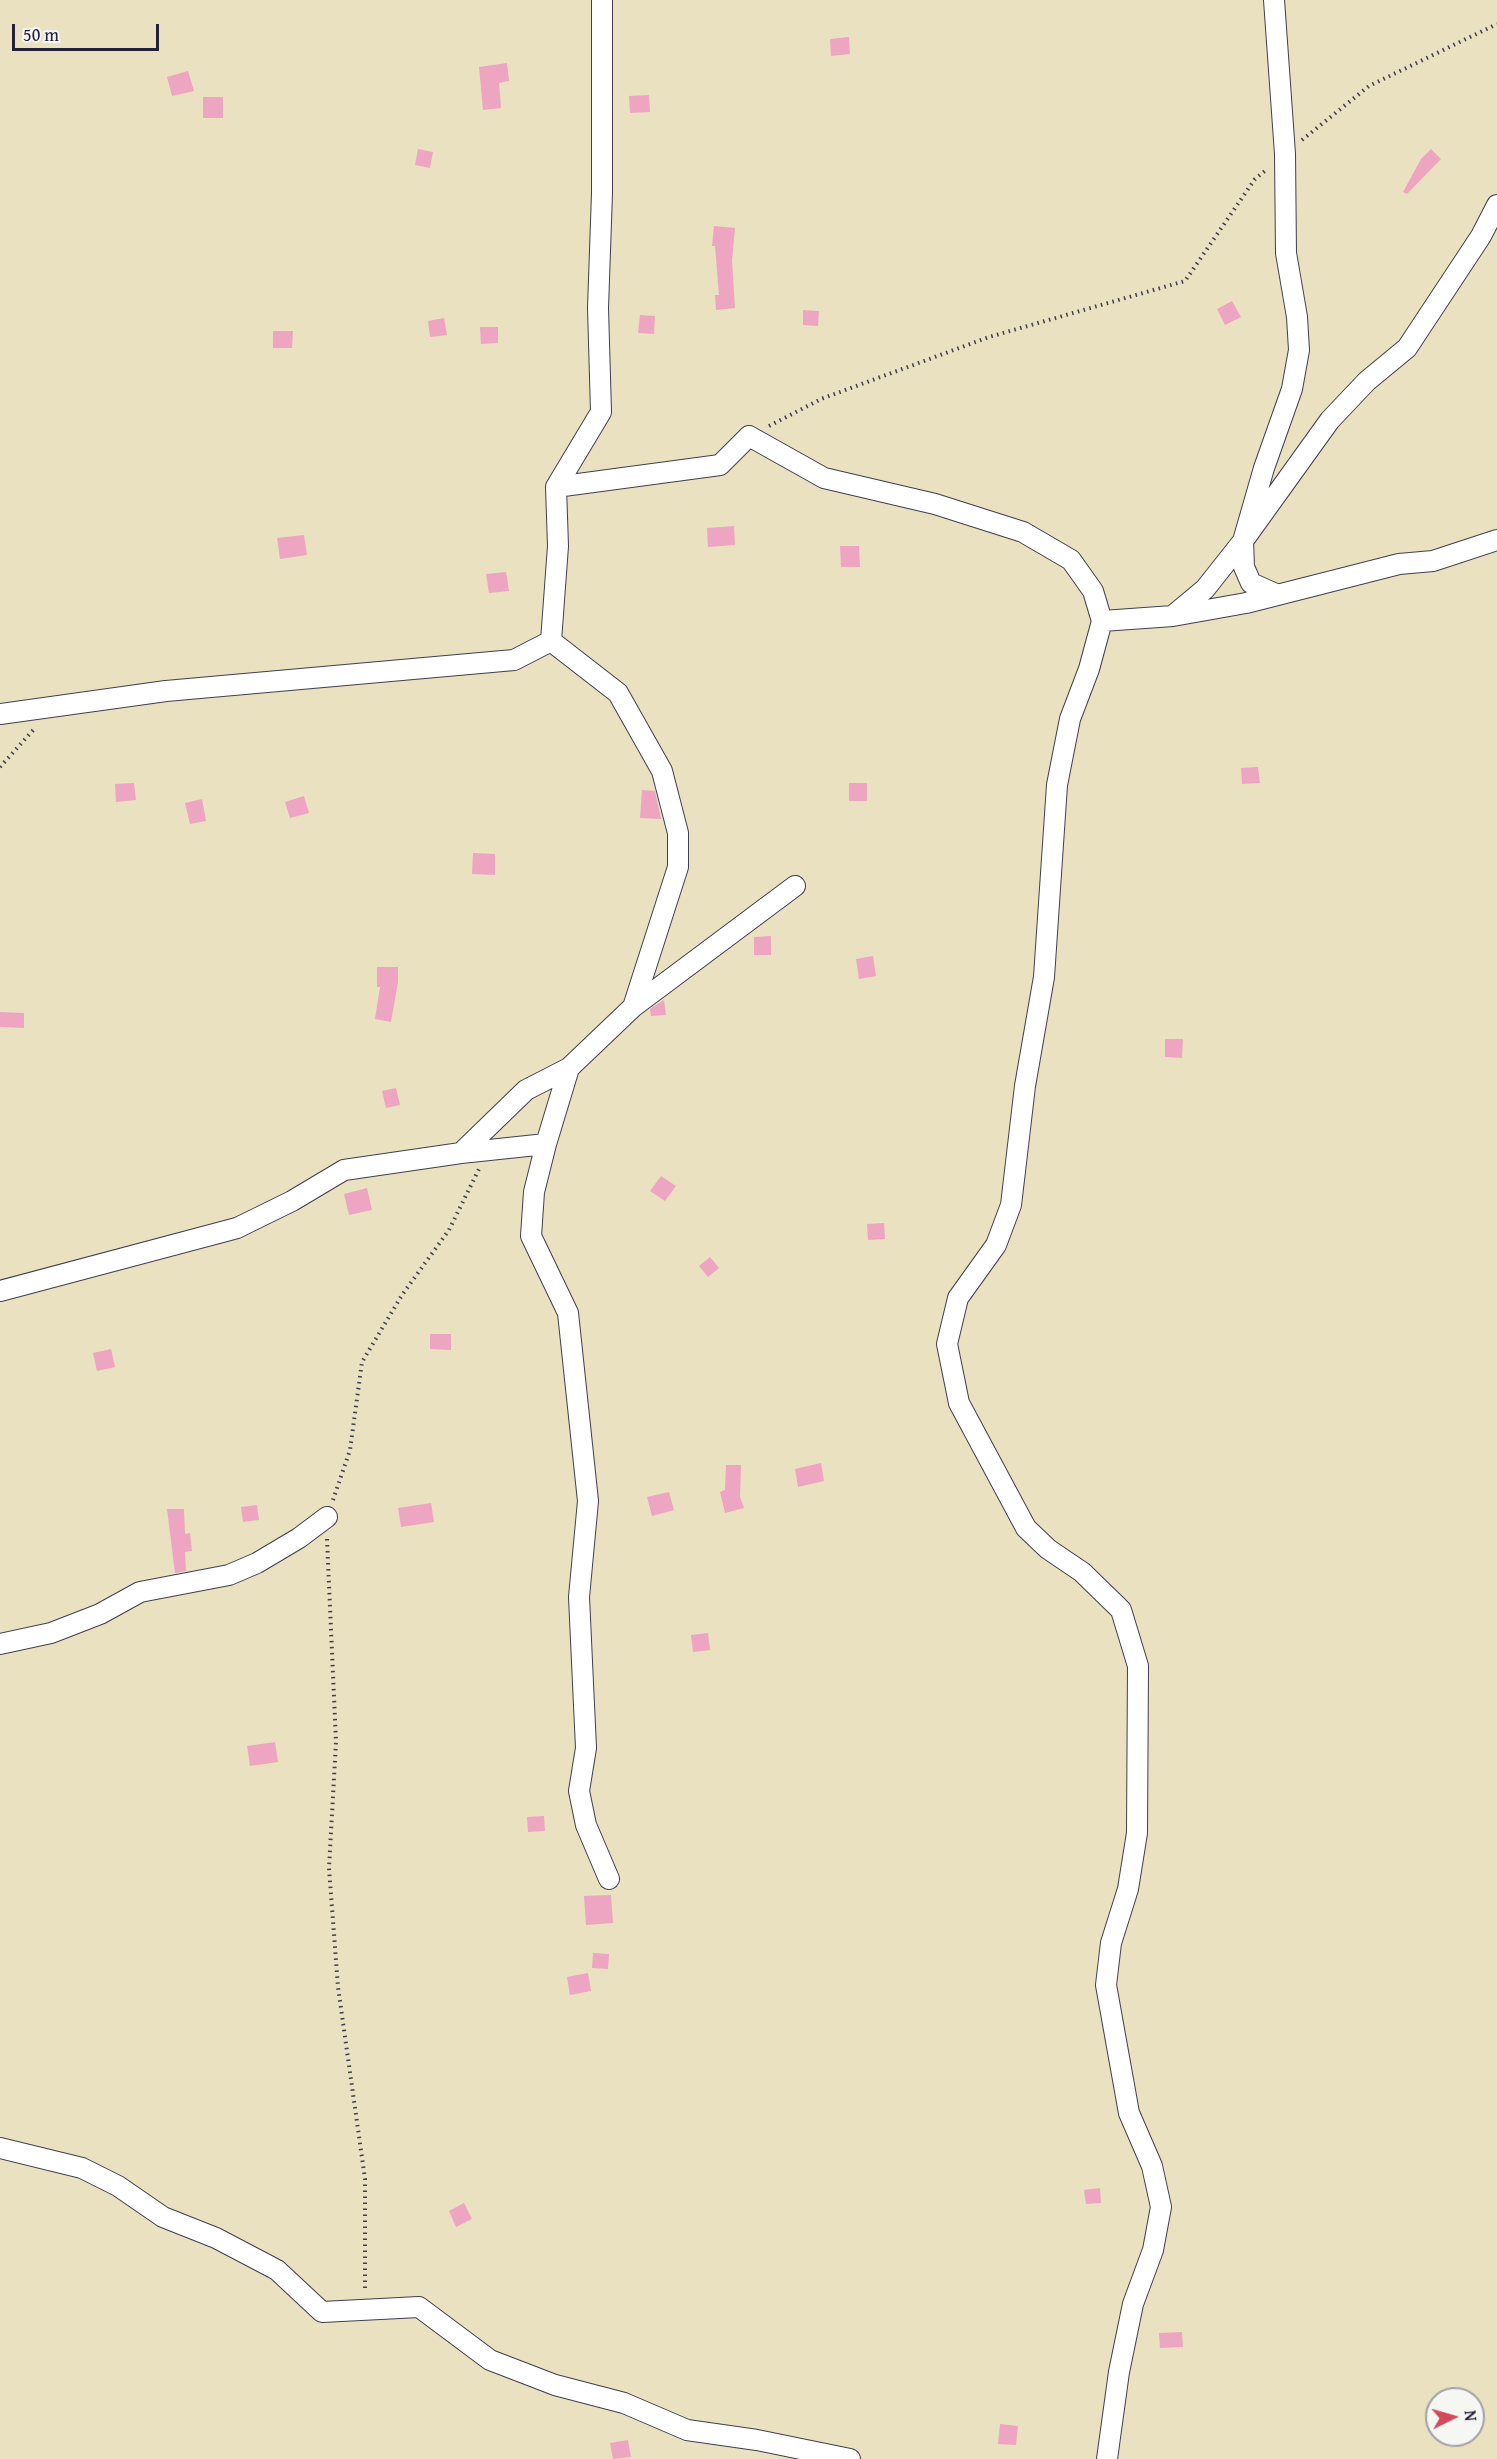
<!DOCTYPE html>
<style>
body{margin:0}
#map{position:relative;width:1497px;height:2459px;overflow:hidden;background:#eae1c0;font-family:"Gentium Book Plus",serif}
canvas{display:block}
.north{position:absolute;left:1425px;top:2387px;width:60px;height:60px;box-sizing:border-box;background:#f6f6f2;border:2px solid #a1a1a9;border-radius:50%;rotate:85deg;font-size:16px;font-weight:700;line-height:24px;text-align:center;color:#22223b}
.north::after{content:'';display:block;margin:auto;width:21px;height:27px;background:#d1495b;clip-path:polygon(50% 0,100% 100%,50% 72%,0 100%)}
.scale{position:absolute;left:12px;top:24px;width:147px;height:27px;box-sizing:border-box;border:3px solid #22223b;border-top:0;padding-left:8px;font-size:18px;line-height:21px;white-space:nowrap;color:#22223b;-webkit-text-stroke:4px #f6f6f2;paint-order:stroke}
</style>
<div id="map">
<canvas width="1497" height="2459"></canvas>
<div class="north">N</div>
<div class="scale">50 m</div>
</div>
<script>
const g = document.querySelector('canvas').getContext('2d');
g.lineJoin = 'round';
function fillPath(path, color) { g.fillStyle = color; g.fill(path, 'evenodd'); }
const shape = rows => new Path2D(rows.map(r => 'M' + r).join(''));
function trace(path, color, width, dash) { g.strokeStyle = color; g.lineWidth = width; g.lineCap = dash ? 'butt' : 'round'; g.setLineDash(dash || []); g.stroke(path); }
const building = shape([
 [849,37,850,54,831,56,830,39],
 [507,63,509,81,499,83,501,108,483,110,479,67],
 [188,71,194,91,172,96,167,77],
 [649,95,650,112,630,113,629,96],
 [203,97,223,97,223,118,203,118],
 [418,149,433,152,430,168,415,165],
 [1431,149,1441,159,1407,194,1403,192,1421,159],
 [714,226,735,228,732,261,735,308,716,310,715,295,719,295,715,246,712,246],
 [1232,301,1241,317,1225,325,1217,309],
 [803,310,819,311,818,326,803,325],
 [640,315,655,316,654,334,638,333],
 [444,318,447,335,430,337,428,321],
 [480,327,498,327,498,343,481,344],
 [273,331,293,331,292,348,273,348],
 [734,526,735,545,708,547,707,528],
 [304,535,307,555,280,559,277,538],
 [840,546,859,546,860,567,841,567],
 [506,572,509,591,489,593,486,574],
 [1258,767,1260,783,1242,784,1241,768],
 [134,783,136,800,116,802,115,784],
 [849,783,867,783,867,801,849,801],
 [642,790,655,791,661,819,640,818],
 [304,796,309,813,290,818,285,802],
 [202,799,206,821,190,824,185,803],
 [473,853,495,854,495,875,472,874],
 [771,936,771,955,754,955,754,937],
 [873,956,876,976,859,979,856,959],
 [377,967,398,967,398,982,391,1022,375,1019,380,987,377,987],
 [664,1000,666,1015,651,1016,650,1009],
 [0,1012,24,1013,24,1028,0,1027],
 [1165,1039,1183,1039,1182,1058,1165,1057],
 [396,1088,400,1105,386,1108,382,1091],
 [661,1176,676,1186,665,1201,650,1191],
 [367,1188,372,1210,349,1215,344,1194],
 [884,1223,885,1239,868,1240,867,1224],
 [710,1257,719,1268,708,1277,699,1266],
 [430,1334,451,1334,451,1350,430,1349],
 [111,1349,115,1367,97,1371,93,1353],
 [821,1463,824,1481,798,1487,795,1469],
 [726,1465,741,1465,740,1497,744,1508,725,1513,720,1492,725,1490],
 [669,1492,674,1510,652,1516,647,1497],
 [431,1503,434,1522,401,1527,398,1508],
 [257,1505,259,1520,243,1522,241,1507],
 [167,1509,184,1509,185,1534,190,1533,192,1551,185,1552,186,1571,175,1573],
 [708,1633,710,1650,693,1652,691,1635],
 [275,1742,278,1762,250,1766,247,1746],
 [544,1816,545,1831,528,1832,527,1817],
 [611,1895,613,1923,586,1925,584,1896],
 [593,1953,609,1954,608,1969,592,1968],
 [588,1973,591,1991,570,1995,567,1977],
 [1100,2188,1101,2203,1086,2204,1084,2190],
 [464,2203,472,2219,456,2227,449,2211],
 [1182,2332,1183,2347,1160,2348,1159,2333],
 [1000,2424,1018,2426,1016,2445,998,2444],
 [628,2440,631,2457,613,2459,610,2443]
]);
const path = shape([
 [1302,140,1369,86,1497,24],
 [769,426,821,399,989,337,1185,281,1255,179,1266,170],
 [0,767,36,727],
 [333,1500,350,1450,362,1362,402,1295,449,1230,479,1169],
 [327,1539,336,1742,329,1868,338,1987,365,2179,365,2291]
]);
const minor = shape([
 [556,487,720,465,749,436,824,478,935,504,1023,532,1071,560,1093,591,1102,621],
 [1278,595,1251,583,1244,567,1243,541,1330,420,1367,381,1407,348,1481,236,1497,205],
 [1175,614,1205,589,1243,541,1264,468,1292,389,1299,350,1297,317,1286,253,1285,154,1274,0],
 [551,641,618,693,662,771,678,833,678,867,633,1007],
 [0,714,166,691,514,660,551,641,558,546,556,487,601,412,598,308,602,193,602,0],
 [546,1144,534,1192,531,1236,568,1313,588,1501,579,1597,586,1748,579,1791,586,1825,609,1879],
 [461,1153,546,1144,569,1068,633,1007,795,886],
 [0,1291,237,1228,292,1201,344,1170,461,1153,526,1090,569,1068],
 [0,1644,51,1633,100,1614,140,1592,229,1575,257,1563,299,1538,327,1517],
 [0,2148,82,2168,118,2186,163,2217,216,2238,277,2270,322,2312,419,2307,490,2360,555,2385,624,2403,687,2430,757,2440,850,2459],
 [1107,2459,1119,2372,1133,2304,1153,2250,1161,2207,1152,2166,1129,2113,1106,1985,1111,1943,1128,1889,1137,1833,1138,1666,1121,1610,1082,1572,1048,1549,1026,1528,959,1403,947,1344,958,1298,996,1245,1011,1205,1025,1086,1044,977,1057,785,1070,719,1089,669,1102,621,1173,616,1246,603,1399,564,1433,561,1497,540]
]);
fillPath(building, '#eea5c1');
trace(minor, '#403f4f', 22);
trace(path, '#403f4f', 4, [1.5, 4.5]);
trace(minor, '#fff', 20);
</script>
